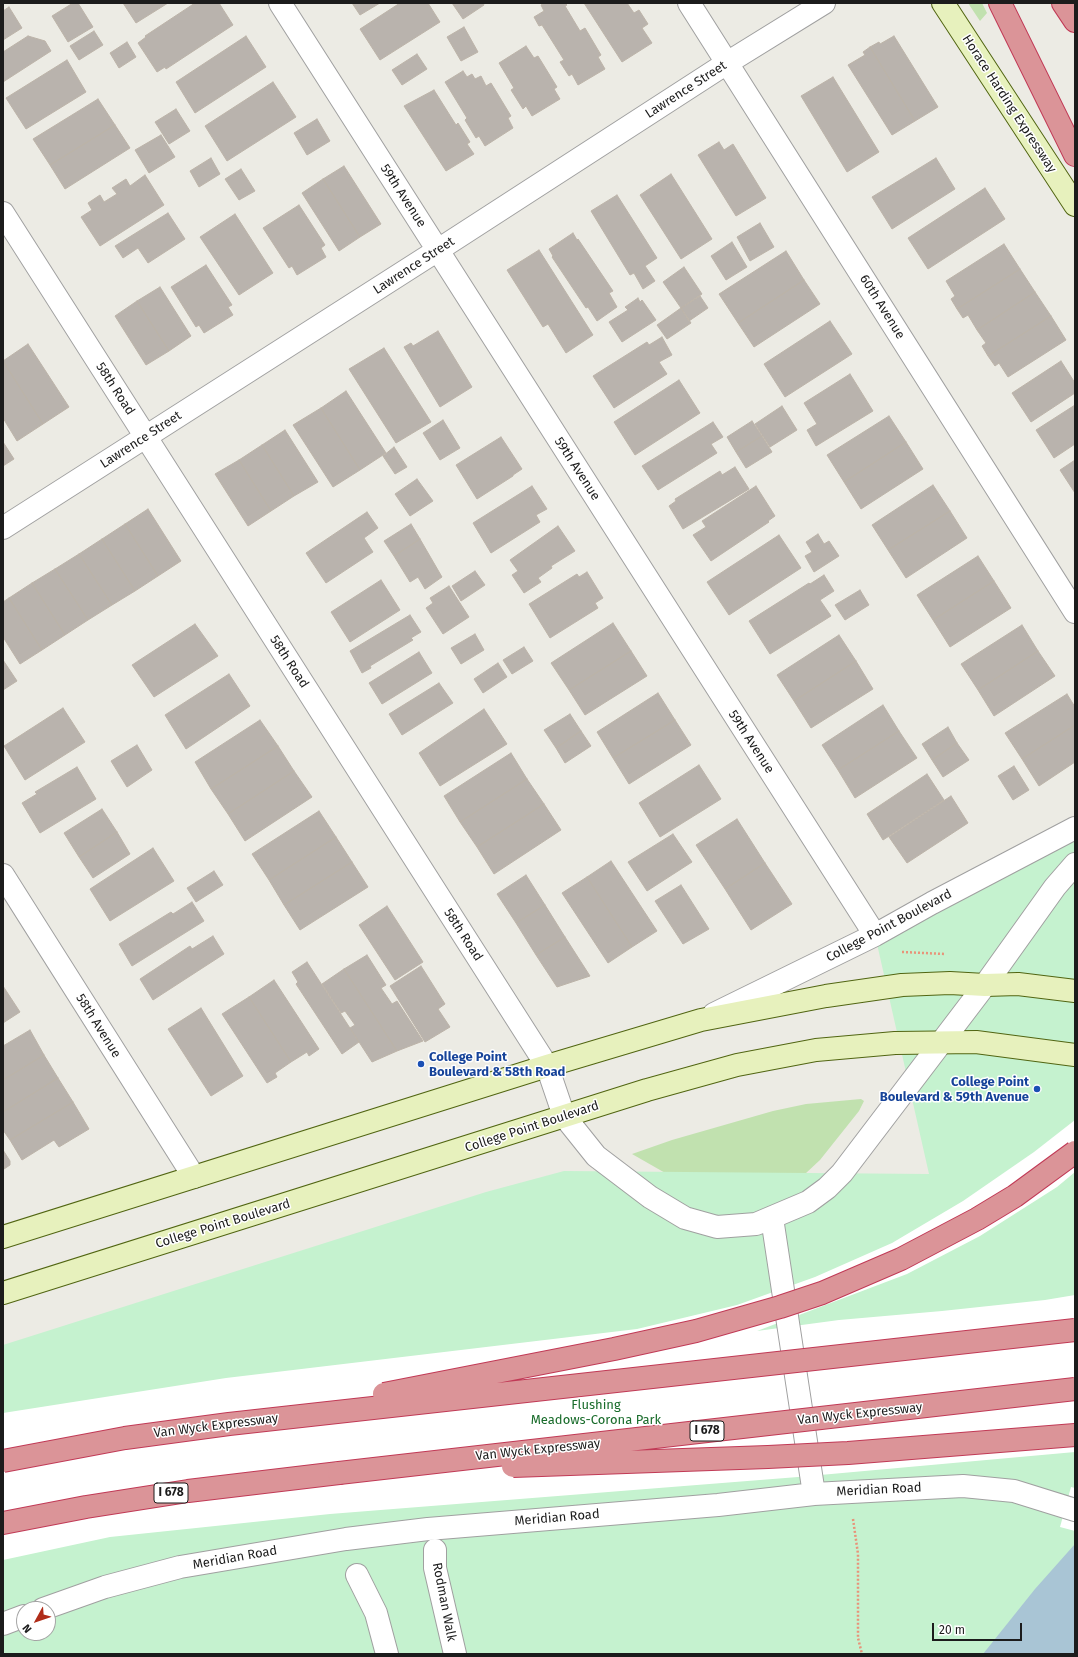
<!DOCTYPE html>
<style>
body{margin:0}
#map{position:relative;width:1078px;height:1657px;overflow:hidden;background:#ecebe4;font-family:"Fira Sans",sans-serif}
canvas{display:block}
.frame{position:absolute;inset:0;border:4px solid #1c1c1c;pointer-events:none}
.north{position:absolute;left:16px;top:1601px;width:40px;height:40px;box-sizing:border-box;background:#fff;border:1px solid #a4a4a4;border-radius:50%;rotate:230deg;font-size:11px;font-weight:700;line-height:16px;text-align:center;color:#1c1c1c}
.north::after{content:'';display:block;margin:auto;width:14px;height:18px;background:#b02c19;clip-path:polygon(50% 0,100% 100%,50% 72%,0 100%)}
.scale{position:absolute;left:932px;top:1623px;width:90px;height:18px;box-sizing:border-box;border:2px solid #1c1c1c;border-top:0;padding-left:5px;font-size:12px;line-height:14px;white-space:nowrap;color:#1c1c1c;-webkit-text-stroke:3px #fff;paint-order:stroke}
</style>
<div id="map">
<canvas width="1078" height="1657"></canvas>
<div class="frame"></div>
<div class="north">N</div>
<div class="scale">20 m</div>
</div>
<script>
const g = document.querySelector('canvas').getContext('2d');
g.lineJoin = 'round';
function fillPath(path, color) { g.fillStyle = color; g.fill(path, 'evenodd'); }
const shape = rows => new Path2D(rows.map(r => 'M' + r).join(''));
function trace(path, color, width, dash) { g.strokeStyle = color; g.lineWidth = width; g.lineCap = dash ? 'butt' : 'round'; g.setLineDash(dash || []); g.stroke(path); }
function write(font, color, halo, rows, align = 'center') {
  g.font = font + ' "Fira Sans",sans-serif'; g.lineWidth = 3; g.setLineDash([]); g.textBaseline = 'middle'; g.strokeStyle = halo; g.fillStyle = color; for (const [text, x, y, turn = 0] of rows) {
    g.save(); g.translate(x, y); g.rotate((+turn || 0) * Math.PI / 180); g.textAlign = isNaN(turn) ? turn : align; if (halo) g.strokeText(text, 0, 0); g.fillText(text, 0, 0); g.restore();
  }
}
const grass = shape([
 [968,3,982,3,987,13,980,21],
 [861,1099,864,1101,859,1111,820,1160,791,1187,688,1186,632,1154,672,1140,773,1111,806,1104]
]);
const park = shape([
 [1075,829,1075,1654,3,1654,3,1345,486,1192,564,1171,929,1174,875,935],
 [24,1609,48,1609,48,1633,24,1633]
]);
const water = shape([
 [1075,1544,1075,1654,983,1654,1035,1589]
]);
const pier = shape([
 [1075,1120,1075,1172,1057,1187,980,1236,907,1274,757,1331,839,1320,942,1311,1045,1300,1075,1295,1075,1452,798,1477,330,1514,110,1537,3,1560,3,1413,226,1378,637,1329,737,1305,815,1277,892,1243,963,1201,1034,1152],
 [1071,1487,1075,1488,1075,1531,1060,1527]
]);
const building = shape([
 [73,3,78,3,93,27,68,42,52,16,73,3],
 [123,3,168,3,136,23,123,3],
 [195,3,219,3,233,25,166,69,165,67,157,72,138,43,146,37,145,36,195,3],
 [352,3,380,3,360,15,352,3],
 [400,3,428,3,440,22,380,60,360,29,400,3],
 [452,3,483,3,484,5,463,19,452,3],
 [544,3,565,3,567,5,565,6,580,31,585,28,601,55,598,57,605,69,578,85,572,74,569,76,560,62,564,60,542,25,539,26,534,17,544,11,541,5,544,3],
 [584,3,627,3,634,13,639,10,648,24,642,28,652,43,622,62,584,3],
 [9,7,22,28,3,40,3,11,9,7],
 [464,27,478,52,461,61,447,37,464,27],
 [94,31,103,45,79,60,70,46,94,31],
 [28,36,45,41,51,51,3,82,3,52,28,36],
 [246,36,266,67,195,113,176,82,246,36],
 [894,36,938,107,915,121,870,47,879,42,880,44,894,36],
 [127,42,136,57,119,68,110,53,127,42],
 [526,46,534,58,538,56,557,87,554,89,560,99,532,116,526,106,523,109,511,90,514,88,499,63,526,46],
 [870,47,915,121,892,135,848,65,865,55,863,52,870,47],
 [417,54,427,69,402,85,392,70,417,54],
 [67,60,86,92,26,129,6,98,67,60],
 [463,71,467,77,472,74,475,79,481,76,486,86,491,83,511,116,508,118,513,128,485,146,479,136,476,138,465,120,467,118,445,82,463,71],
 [833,77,879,152,847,172,801,96,833,77],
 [273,82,296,117,227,161,205,126,273,82],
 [434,90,456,125,458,123,470,142,467,144,474,154,446,171,404,106,434,90],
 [98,99,115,125,50,165,33,139,98,99],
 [176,109,190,131,169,144,155,122,176,109],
 [317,119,330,141,307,155,294,133,317,119],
 [115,125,130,148,65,189,50,165,115,125],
 [161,135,175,157,149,173,135,150,161,135],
 [719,142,724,150,733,144,766,198,736,216,698,155,719,142],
 [211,158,220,174,199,187,190,171,211,158],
 [936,158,955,189,892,229,872,197,936,158],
 [344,166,381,224,360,237,323,179,344,166],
 [241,169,255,191,239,200,225,179,241,169],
 [671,174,712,239,681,259,640,195,671,174],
 [145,175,164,205,100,246,81,217,92,210,88,203,100,195,104,202,117,194,112,188,126,179,130,186,145,175],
 [323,179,360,237,339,251,302,193,323,179],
 [985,188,1005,219,928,269,908,238,985,188],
 [617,195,657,258,645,266,655,281,643,289,634,273,630,275,591,211,617,195],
 [299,205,325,245,321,248,326,257,297,275,292,266,289,268,263,228,299,205],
 [168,213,185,239,148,263,138,248,123,258,115,246,168,213],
 [235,214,273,273,239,295,200,237,235,214],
 [760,223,774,247,750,261,737,237,760,223],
 [573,233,577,240,578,239,613,291,609,293,617,307,597,321,588,307,586,308,552,257,553,256,549,249,573,233],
 [732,242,747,267,726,280,711,256,732,242],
 [1004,244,1020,269,957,309,951,299,955,296,946,281,1004,244],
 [539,250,593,335,566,353,548,324,543,327,507,270,539,250],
 [786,251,804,280,738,323,719,294,786,251],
 [206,265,232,305,228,307,233,315,204,333,199,325,196,327,171,287,206,265],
 [684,267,702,294,681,308,663,282,684,267],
 [1020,269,1035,292,977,330,968,315,963,318,957,309,1020,269],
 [804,280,820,304,754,347,738,323,804,280],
 [160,287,191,336,169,351,137,301,160,287],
 [1035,292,1051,316,988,356,982,346,986,343,977,330,1035,292],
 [700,296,708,308,689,321,681,308,700,296],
 [638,298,640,302,642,300,656,320,622,342,609,322,628,310,625,307,638,298],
 [137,301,169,351,146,365,115,316,137,301],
 [681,308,691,323,667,339,657,325,681,308],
 [1051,316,1066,340,1008,377,999,363,995,366,988,356,1051,316],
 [830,321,852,354,785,397,764,364,830,321],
 [438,331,472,387,440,407,404,347,411,343,413,346,438,331],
 [662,337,672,355,659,362,667,374,614,408,593,376,647,342,649,345,662,337],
 [28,344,69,407,43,424,3,361,28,344],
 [384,348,431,422,396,443,349,369,384,348],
 [3,361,43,424,17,441,3,418,3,361],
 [1061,361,1075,383,1075,393,1031,422,1012,393,1061,361],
 [850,374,873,411,816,446,807,430,817,424,804,403,850,374],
 [679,380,700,413,635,455,614,422,679,380],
 [346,391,386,453,360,470,321,408,346,391],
 [1075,405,1075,444,1054,458,1036,430,1075,405],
 [782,406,797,430,770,447,755,424,782,406],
 [321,408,360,470,333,487,293,425,321,408],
 [889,416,906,442,844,482,827,455,889,416],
 [443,420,460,448,440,460,423,433,443,420],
 [752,421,762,436,736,452,727,437,752,421],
 [713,422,723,437,711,444,717,453,658,490,642,466,713,422],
 [285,430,318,482,294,496,262,445,285,430],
 [762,436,772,452,746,468,736,452,762,436],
 [501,437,522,469,513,475,513,476,477,499,456,465,501,437],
 [3,442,14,459,3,466,3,442],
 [906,442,923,469,861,509,844,482,906,442],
 [262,445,294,496,271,511,239,460,262,445],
 [394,447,407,467,395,474,383,456,394,447],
 [239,460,271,511,248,526,215,474,239,460],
 [1075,460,1075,493,1060,470,1075,460],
 [735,467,749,489,683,529,669,506,676,501,675,499,720,471,722,475,735,467],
 [417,479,433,501,410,516,395,494,417,479],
 [933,485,950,511,888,550,872,525,933,485],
 [532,486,547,509,536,515,540,522,491,553,473,523,532,486],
 [756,486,775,516,768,521,769,522,711,561,693,535,706,527,702,521,756,486],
 [148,509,181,561,158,576,125,524,148,509],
 [950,511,967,538,906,578,888,550,950,511],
 [367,512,378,528,364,538,373,552,326,583,306,553,367,512],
 [125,524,158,576,135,591,102,539,125,524],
 [411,524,420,539,394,556,384,541,411,524],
 [558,526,575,551,551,566,552,568,538,578,541,582,524,593,512,575,518,571,510,560,558,526],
 [818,534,824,544,829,541,839,556,814,572,805,556,812,552,806,542,818,534],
 [779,535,801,568,729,615,707,582,779,535],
 [102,539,135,591,112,605,79,554,102,539],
 [420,539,442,577,425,589,418,577,410,582,394,556,420,539],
 [79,554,112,605,88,620,55,569,79,554],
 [978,556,994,581,933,620,917,595,978,556],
 [55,569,88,620,65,635,32,583,55,569],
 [475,571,485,585,461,601,452,586,475,571],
 [587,572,603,598,595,603,598,608,550,638,529,604,577,574,579,577,587,572],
 [824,575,834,591,820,600,831,616,770,654,749,621,809,583,810,584,824,575],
 [381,580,400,610,350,642,331,612,381,580],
 [994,581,1011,608,950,647,933,620,994,581],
 [32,583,65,635,42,650,9,598,32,583],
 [449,586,469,617,443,634,426,608,433,603,430,598,449,586],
 [860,590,869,605,845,620,835,605,860,590],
 [9,598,42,650,20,664,3,637,3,602,9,598],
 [410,615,421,632,411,638,413,640,370,666,371,668,362,673,350,651,410,615],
 [613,623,631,651,569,690,551,663,613,623],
 [195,624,218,656,154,697,132,665,195,624],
 [1022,625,1038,651,978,690,961,664,1022,625],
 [475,634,484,650,461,664,451,648,475,634],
 [839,635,856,661,794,701,777,675,839,635],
 [524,647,533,661,512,674,503,660,524,647],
 [631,651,647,676,585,715,569,690,631,651],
 [1038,651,1055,676,994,716,978,690,1038,651],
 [419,652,432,673,382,704,369,683,419,652],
 [3,660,17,681,3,690,3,660],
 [856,661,873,689,811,728,794,701,856,661],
 [498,663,507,677,483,693,474,679,498,663],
 [229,674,250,706,186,749,165,715,229,674],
 [439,683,453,703,402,735,389,714,439,683],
 [658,693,675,720,613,758,597,732,658,693],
 [1067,694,1075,707,1075,725,1022,759,1005,733,1067,694],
 [883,705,899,731,838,770,822,745,883,705],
 [63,708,85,742,25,780,4,746,63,708],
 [484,709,507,744,440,786,419,753,484,709],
 [570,714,581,731,556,748,544,730,570,714],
 [260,720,278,746,211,789,195,762,260,720],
 [675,720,691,745,629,784,613,758,675,720],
 [1075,725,1075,762,1039,786,1022,759,1075,725],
 [948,727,957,743,932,760,922,744,948,727],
 [581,731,591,746,565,763,556,748,581,731],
 [899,731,917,758,855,798,838,770,899,731],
 [957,743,969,760,943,777,932,760,957,743],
 [137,745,152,770,127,787,111,761,137,745],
 [278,746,294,771,228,814,211,789,278,746],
 [511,753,527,779,460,822,444,796,511,753],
 [699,765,721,799,660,837,639,803,699,765],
 [1014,766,1029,790,1013,800,998,776,1014,766],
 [77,767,96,799,40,833,22,803,37,794,35,792,77,767],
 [294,771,312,797,245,841,228,814,294,771],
 [927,774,944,800,883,840,867,814,927,774],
 [527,779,544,804,477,847,460,822,527,779],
 [951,796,968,823,907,863,889,837,951,796],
 [544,804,561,830,494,874,477,847,544,804],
 [102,809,117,832,79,857,64,833,102,809],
 [319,811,336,837,269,880,252,854,319,811],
 [737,819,765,863,725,889,696,845,737,819],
 [117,832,130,854,93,878,79,857,117,832],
 [673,834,692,862,647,891,628,862,673,834],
 [336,837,352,862,284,905,269,880,336,837],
 [153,848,174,881,110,921,90,889,153,848],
 [611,861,657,931,632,947,587,877,611,861],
 [352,862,368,887,300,930,284,905,352,862],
 [765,863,792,904,751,930,725,889,765,863],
 [214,871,223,885,196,902,187,888,214,871],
 [526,875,545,905,516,923,497,894,526,875],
 [587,877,632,947,608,963,562,893,587,877],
 [681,885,709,929,683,944,655,901,681,885],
 [192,902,204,921,132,966,119,944,171,912,173,914,192,902],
 [545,905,565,937,536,955,516,923,545,905],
 [387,906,423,962,395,980,359,925,387,906],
 [213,936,224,954,153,1000,140,979,190,946,192,949,213,936],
 [565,937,590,976,557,987,536,955,565,937],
 [367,955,386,985,381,988,392,1004,397,1001,423,1041,397,1051,344,969,367,955],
 [307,962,359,1042,342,1054,296,984,298,982,292,972,307,962],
 [421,966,445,1004,438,1009,450,1027,425,1042,390,986,421,966],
 [344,969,397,1051,372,1062,350,1028,355,1025,345,1011,341,1013,322,984,344,969],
 [274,980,319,1049,309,1056,307,1052,291,1062,249,997,274,980],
 [3,986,20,1012,3,1023,3,986],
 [249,997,291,1062,275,1073,277,1077,267,1083,222,1014,249,997],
 [201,1008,243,1076,211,1096,168,1029,201,1008],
 [30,1030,44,1055,3,1080,3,1046,30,1030],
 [44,1055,58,1078,3,1112,3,1080,44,1055],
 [58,1078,73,1102,10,1140,3,1130,3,1112,58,1078],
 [73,1102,89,1129,59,1147,54,1140,22,1160,10,1140,73,1102],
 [3,1150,10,1161,10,1165,4,1169,3,1150]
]);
const path = shape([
 [902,952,945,954],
 [853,1519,858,1554,858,1638,862,1654]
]);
const pedestrian = shape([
 [435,1550,435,1568,455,1654],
 [357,1575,376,1613,387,1654]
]);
const minor = shape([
 [280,3,875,935],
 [689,3,1075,612],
 [3,213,547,1066,564,1116,596,1156,650,1197,685,1218,717,1227,756,1224,808,1202,827,1188,842,1173,985,985,1055,887,1075,864],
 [3,528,438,250,727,63,824,3],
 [3,875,194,1177],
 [714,1014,875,935,932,903,1075,828],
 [772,1218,814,1494],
 [43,1609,105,1587,180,1567,346,1539,428,1529,718,1505,814,1494,963,1486,1014,1491,1075,1510],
 [3,1624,24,1616]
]);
const secondary = shape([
 [943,3,1075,205],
 [3,1237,547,1066,701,1020,826,996,902,985,950,983,985,985,1018,984,1075,991],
 [3,1293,647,1090,737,1065,816,1050,895,1043,976,1042,1075,1055]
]);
const motorway = shape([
 [1000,3,1075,155],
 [1063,3,1075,21],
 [3,1523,86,1507,188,1491,339,1473]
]);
const motorwayBridge = shape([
 [384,1394,614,1349,696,1331,780,1307,822,1293,901,1259,977,1219,1015,1196,1075,1152],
 [3,1461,125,1438,229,1424,1075,1330],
 [513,1466,768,1457,848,1453,1075,1435],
 [339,1473,1075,1389]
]);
const markers = [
 [421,1064,4,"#1a4fb4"],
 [1037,1089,4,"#1a4fb4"]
];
const shields = [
 [707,1431,34],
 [171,1493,34]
];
const shieldNames = [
 ["I 678",707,1431],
 ["I 678",171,1493]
];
const streetNames = [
 ["Lawrence Street",686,90,-33],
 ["Horace Harding Expressway",1009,104,57],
 ["59th Avenue",403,196,57],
 ["Lawrence Street",414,266,-33],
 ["60th Avenue",882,307,58],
 ["58th Road",115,389,57],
 ["Lawrence Street",141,440,-33],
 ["59th Avenue",577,469,57],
 ["58th Road",289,662,57],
 ["59th Avenue",751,742,57],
 ["College Point Boulevard",889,926,-28],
 ["58th Road",463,935,57],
 ["58th Avenue",98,1026,58],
 ["College Point Boulevard",532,1127,-18],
 ["College Point Boulevard",223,1224,-17],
 ["Van Wyck Expressway",860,1414,-6],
 ["Van Wyck Expressway",216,1426,-7],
 ["Van Wyck Expressway",538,1450,-6],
 ["Meridian Road",879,1490,-3],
 ["Meridian Road",557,1518,-5],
 ["Meridian Road",235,1558,-10],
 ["Rodman Walk",444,1602,79]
];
const transitNames = [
 ["College Point",429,1057],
 ["Boulevard & 58th Road",429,1072],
 ["College Point",1029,1082,"right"],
 ["Boulevard & 59th Avenue",1029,1097,"right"]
];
const parkNames = [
 ["Flushing",596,1405],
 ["Meadows-Corona Park",596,1420]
];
fillPath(grass, '#c1e1af');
fillPath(park, '#c5f2cf');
fillPath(water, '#a9c5d5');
fillPath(pier, '#fff');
fillPath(building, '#b9b3ad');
trace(building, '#bcb3a8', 1);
trace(pedestrian, '#a0a0a0', 24);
trace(minor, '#a0a0a0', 24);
trace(secondary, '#516512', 24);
trace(motorway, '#c13a56', 24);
trace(path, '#e89379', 2.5, [2, 2]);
trace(pedestrian, '#fff', 22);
trace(minor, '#fff', 22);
trace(secondary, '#e7f1bd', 22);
trace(motorway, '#db9498', 22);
trace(motorwayBridge, '#c13a56', 24, []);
trace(motorwayBridge, '#db9498', 22);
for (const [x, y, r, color] of markers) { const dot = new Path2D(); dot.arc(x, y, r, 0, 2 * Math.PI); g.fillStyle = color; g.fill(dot); trace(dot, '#fff', 1.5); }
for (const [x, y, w] of shields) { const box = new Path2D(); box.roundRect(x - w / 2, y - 10, w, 20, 3); g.fillStyle = '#fff'; g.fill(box); trace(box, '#1c1c1c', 1); }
write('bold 12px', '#1c1c1c', null, shieldNames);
write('13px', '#1c1c1c', '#fff', streetNames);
write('bold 13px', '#164399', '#fff', transitNames, 'left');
write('13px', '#196c2b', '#fff', parkNames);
</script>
